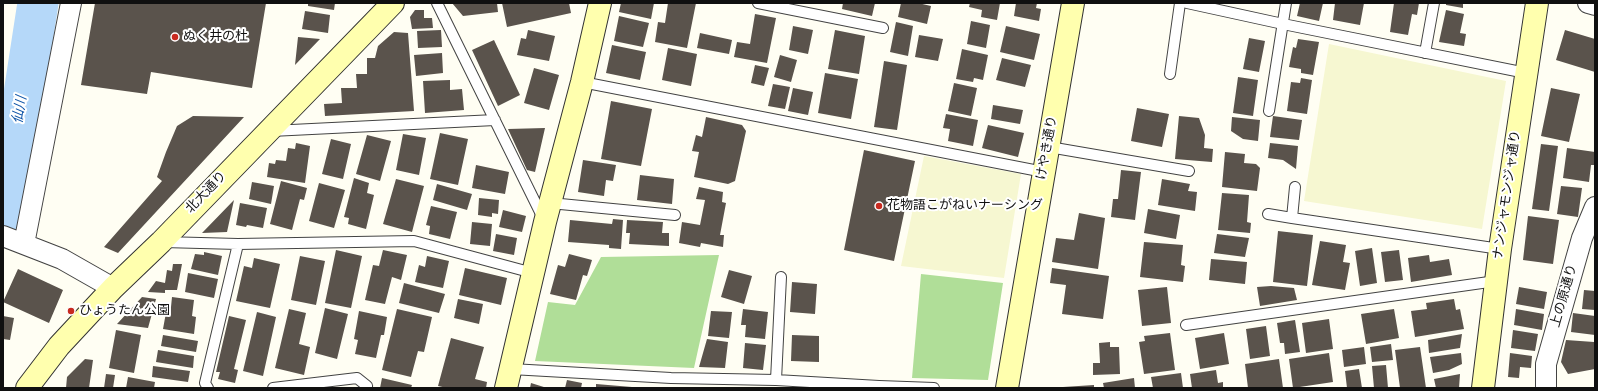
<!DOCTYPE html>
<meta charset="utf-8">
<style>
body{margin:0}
#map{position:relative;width:1598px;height:391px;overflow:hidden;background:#fffef3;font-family:Spectral,serif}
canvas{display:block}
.frame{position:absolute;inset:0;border:4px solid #101010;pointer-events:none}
</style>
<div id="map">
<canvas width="1598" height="391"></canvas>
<div class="frame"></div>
</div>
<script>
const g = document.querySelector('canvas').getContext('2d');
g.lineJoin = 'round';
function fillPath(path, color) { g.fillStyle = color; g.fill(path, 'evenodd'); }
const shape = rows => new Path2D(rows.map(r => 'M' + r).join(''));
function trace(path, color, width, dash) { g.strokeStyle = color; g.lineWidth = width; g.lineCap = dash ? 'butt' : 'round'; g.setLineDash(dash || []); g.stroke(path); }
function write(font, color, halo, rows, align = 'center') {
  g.font = font + ' Spectral,"Noto Sans JP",serif'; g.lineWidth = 4; g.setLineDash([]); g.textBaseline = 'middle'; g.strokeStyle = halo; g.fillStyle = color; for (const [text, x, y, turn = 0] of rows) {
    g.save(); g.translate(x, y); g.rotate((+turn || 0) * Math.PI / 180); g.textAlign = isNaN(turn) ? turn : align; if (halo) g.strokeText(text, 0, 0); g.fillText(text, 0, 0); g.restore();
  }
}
const farmland = shape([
 [1329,44,1506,81,1482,229,1304,201],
 [924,156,1021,174,1004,278,901,266]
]);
const forest = shape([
 [719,255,694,368,535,361,548,302,575,305,601,257],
 [921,274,1003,283,988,380,912,378]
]);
const river = shape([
 [5,217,38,3]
]);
const building = shape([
 [95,3,266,3,252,88,151,72,147,94,81,85],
 [308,3,335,3,334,10,308,6],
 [452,3,497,3,498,12,463,16],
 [502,3,569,3,571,13,507,27],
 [621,3,654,3,651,19,619,12],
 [668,3,696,3,687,48,655,42,658,22,665,23],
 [843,3,875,3,872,16,842,9],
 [901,3,918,3,931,6,927,24,898,17],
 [970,3,1000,3,997,20,981,17,982,10,969,7],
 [1016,3,1037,3,1036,8,1041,9,1039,21,1014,16],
 [1300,3,1323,3,1319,21,1297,16],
 [1335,3,1364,3,1360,25,1333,20],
 [1394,3,1419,3,1417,15,1412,14,1408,35,1390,32],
 [1446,3,1463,3,1463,8,1446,5],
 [415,10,424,10,424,18,432,18,433,28,412,29,410,17],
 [1446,10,1464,14,1460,33,1466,34,1464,46,1439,42],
 [305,11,330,15,328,33,302,29],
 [755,14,776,18,767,63,734,57,737,42,750,44],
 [619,16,649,23,643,47,614,41],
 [971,21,990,25,986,48,967,44],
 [896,22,913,26,908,56,890,52],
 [793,26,813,30,808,54,789,50],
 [1006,26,1040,34,1034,60,1000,52],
 [441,30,442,47,418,48,417,31],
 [528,30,555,36,549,61,517,55,521,38,526,39],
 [835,30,865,36,859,74,828,69],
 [1565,30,1595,39,1595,72,1556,60],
 [394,32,408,33,414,111,325,116,324,104,342,103,341,88,357,88,356,74,367,74,367,58,375,58,378,46],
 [700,33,732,40,729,54,697,48],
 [919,35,943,39,938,61,915,57],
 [298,37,320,39,295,65],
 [1249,38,1265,41,1259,72,1243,69],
 [1298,39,1319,42,1313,75,1301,73,1301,69,1289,67,1293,47,1296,48],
 [494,40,520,95,498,106,472,50],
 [612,45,646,52,640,80,606,73],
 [668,48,697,54,691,86,662,80],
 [962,49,988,55,983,80,974,78,973,82,956,79],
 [442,53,443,73,416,76,414,55],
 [780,55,797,60,791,82,774,77],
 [1002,58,1031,65,1025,87,996,80],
 [884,61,907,65,897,130,874,127],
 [755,65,769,68,764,86,751,83],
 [534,68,559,75,549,110,524,103],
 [825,73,858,79,851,119,818,113],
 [1238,77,1258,80,1253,116,1233,113],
 [1301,78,1312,80,1307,114,1287,111,1291,82,1300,83],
 [450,80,450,90,462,89,464,110,425,113,423,81],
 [954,83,977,88,971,116,948,111],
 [773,84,790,87,785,109,768,106],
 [793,88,813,92,808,115,788,111],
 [1551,88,1580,94,1569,142,1541,136],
 [611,101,652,109,641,166,601,159],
 [993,105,1023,110,1020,124,991,119],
 [1137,108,1169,114,1162,147,1131,141],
 [946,114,978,120,973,146,948,141,950,129,943,128],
 [193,116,244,117,118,253,104,247,162,181,157,177,166,152,177,126],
 [1179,116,1199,118,1205,135,1204,148,1213,149,1212,162,1175,159],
 [1273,116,1302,120,1299,140,1270,137],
 [706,117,742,125,746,131,735,181,728,184,694,177,699,152,692,151,696,135,702,137],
 [1232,117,1260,120,1258,141,1243,139,1231,131],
 [988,125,1024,133,1018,157,982,148],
 [545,128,535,172,527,170,508,129],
 [440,133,468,139,458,185,430,179],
 [403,134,426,138,419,175,396,170],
 [367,135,391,141,380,181,356,174],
 [331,139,351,144,343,179,322,174],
 [296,143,310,146,305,183,267,177,269,163,275,164,276,160,286,161,288,148,295,149],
 [1270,143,1298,146,1296,169,1283,160,1268,158],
 [1541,144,1558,146,1549,211,1532,209],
 [1567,148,1595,152,1595,165,1591,165,1589,182,1563,178],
 [864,150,915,161,894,261,844,250],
 [1225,152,1245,154,1244,163,1256,164,1260,168,1257,191,1222,187],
 [583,160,616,165,613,181,606,180,604,196,578,192],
 [476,165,509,172,505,194,472,188],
 [1121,170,1141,172,1135,220,1111,217,1113,199,1118,199],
 [640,175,674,179,672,204,637,200],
 [354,178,369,183,367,193,374,195,366,229,348,224,349,218,344,217],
 [396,179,424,186,412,232,383,224],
 [1162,179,1190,184,1188,191,1197,192,1195,211,1158,205],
 [281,181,307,188,304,200,300,199,292,230,270,224],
 [252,182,274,186,271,204,249,199],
 [319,183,345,190,334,228,309,221],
 [437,184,472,194,467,210,433,200],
 [1561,186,1582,188,1578,217,1557,214],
 [699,187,723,192,722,202,726,203,720,235,724,235,723,247,701,243,700,247,679,243,682,222,700,225,705,200,696,199],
 [1222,193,1249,195,1247,222,1251,223,1250,233,1218,230],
 [479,198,499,200,498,214,492,213,492,217,478,215],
 [234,200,227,232,202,233],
 [240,203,267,208,263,228,247,225,246,227,236,225],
 [431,206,457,212,450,239,429,234,430,226,426,225],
 [1148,209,1180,215,1176,239,1144,233],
 [503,210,526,216,522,232,499,227],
 [1079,213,1105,218,1098,269,1052,262,1056,238,1074,240],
 [1528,216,1559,220,1553,264,1523,260],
 [613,219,623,220,621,249,609,248,609,245,568,242,570,220,612,224],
 [627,220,663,222,662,233,669,233,669,246,629,244,630,233,626,233],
 [472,222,492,224,490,246,470,244],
 [1278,231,1313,235,1307,286,1273,282],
 [496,234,517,238,514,255,493,251],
 [1217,234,1249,238,1245,257,1214,253],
 [1320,241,1346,245,1343,262,1350,263,1345,290,1312,285],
 [1144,242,1183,245,1181,265,1185,266,1183,282,1140,277],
 [1372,248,1377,283,1360,286,1355,251],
 [336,250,362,256,351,308,325,303],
 [383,250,407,255,401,280,392,277,385,304,365,300,373,265,379,266],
 [1399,250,1403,280,1385,282,1381,252],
 [204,252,222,256,218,275,191,269,195,254,204,255],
 [569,254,592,260,587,276,583,275,576,300,550,294,558,265,565,267],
 [1429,255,1430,262,1449,259,1452,275,1411,282,1408,258],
 [300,256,325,261,316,305,291,300],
 [427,256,449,261,443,288,415,282,419,265,425,267],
 [254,258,280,264,270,308,236,301,244,266,252,268],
 [1211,259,1247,262,1245,284,1209,280],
 [173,264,182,264,177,290,165,290,165,293,148,292,156,281,165,283,167,270,172,271],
 [465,268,507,278,501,305,459,295],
 [1052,268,1109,276,1103,319,1062,314,1066,285,1050,283],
 [18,269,63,290,49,323,3,302],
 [729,270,752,276,744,304,721,297],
 [188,273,218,279,214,298,185,292],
 [792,282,817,284,815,314,790,312],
 [404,283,445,294,439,313,399,303],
 [1271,286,1294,288,1297,300,1260,306,1257,287],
 [1167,287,1171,323,1142,326,1138,290],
 [1519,287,1547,292,1544,309,1516,304],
 [1584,290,1595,291,1595,310,1582,309],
 [142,297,156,299,148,328,117,324],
 [172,297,194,300,192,316,196,317,194,334,163,329,167,307,171,307],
 [458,299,483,304,479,324,454,318],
 [1454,299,1456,310,1460,309,1464,329,1415,337,1411,311,1427,309,1426,303],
 [325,308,348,314,337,359,315,353],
 [289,309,306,313,299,344,310,347,304,375,275,368],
 [397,309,432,317,424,352,418,351,411,377,382,370],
 [743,309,768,312,765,339,745,337,746,325,741,325],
 [1394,309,1399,338,1366,344,1361,314],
 [1516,309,1544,314,1542,330,1514,325],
 [359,311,387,317,384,335,381,335,376,358,355,354,358,340,354,339],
 [711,311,732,312,729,338,708,336],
 [257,312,276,317,263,376,243,371],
 [1573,313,1595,316,1595,335,1571,332],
 [3,316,14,318,10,340,3,339],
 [229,316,246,320,234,369,238,370,235,383,218,379,220,372,216,372],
 [1329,319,1333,349,1306,353,1302,323],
 [1295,320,1300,352,1285,354,1284,343,1280,343,1277,323],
 [1266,326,1270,356,1250,359,1246,329],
 [116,330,141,335,134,373,109,368],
 [1513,330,1538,334,1535,351,1511,348],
 [1170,333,1175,370,1144,374,1139,342,1145,341,1144,336],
 [1224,333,1229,364,1200,369,1195,338],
 [1462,334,1460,348,1429,353,1428,340],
 [163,335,198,341,196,352,161,346],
 [792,335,819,336,819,362,791,361],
 [451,338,484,347,475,379,487,382,486,388,447,388,438,386],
 [707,339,728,342,725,368,699,367],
 [1566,340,1594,342,1595,369,1568,374,1561,362],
 [1110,342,1110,347,1119,347,1120,374,1093,375,1093,363,1100,363,1099,343],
 [745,343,766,345,763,370,743,368],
 [1391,344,1393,360,1372,362,1370,347],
 [1364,347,1366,364,1344,367,1342,350],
 [1420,347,1426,388,1400,388,1395,350],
 [158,350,194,356,193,368,156,362],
 [1329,353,1333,382,1293,388,1289,359],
 [1461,353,1462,364,1449,370,1433,373,1430,357],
 [1510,353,1532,356,1531,368,1520,367,1519,378,1508,377],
 [85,359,93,360,89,388,66,388,67,377],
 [1279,359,1283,388,1248,388,1245,364],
 [1386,365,1388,388,1374,388,1372,366],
 [153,366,190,371,188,382,152,377],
 [1359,369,1362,388,1347,388,1345,371],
 [1216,370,1218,383,1223,382,1223,388,1192,388,1190,374],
 [1181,373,1183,388,1153,388,1151,377],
 [106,374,115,375,113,388,104,388],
 [1460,374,1459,388,1436,388,1434,379],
 [128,377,155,382,154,388,126,388],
 [382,378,412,385,411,388,380,388],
 [1134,378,1135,388,1104,388,1103,383],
 [567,380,582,383,581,388,565,388],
 [531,383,547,388,530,388],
 [596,384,632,387,632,388,596,388],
 [1094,385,1094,388,1063,388,1063,387]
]);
const lane = shape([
 [437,3,543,218],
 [758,3,883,28],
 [1187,3,1283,24,1526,73],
 [1425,53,1434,3],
 [1170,74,1180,3],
 [582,82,1044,172],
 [1269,111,1286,3],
 [271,131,495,120],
 [1049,147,1189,171],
 [1295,187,1292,218,1500,249],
 [550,203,675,215],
 [1268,214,1292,218],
 [163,242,238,244,414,241,533,273],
 [1186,325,1496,281],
 [511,369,671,378,776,380,879,386,934,388],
 [776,380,781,277],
 [208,388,205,383,238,244],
 [273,388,357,378,367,386,366,388]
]);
const street = shape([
 [1588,3,1595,5],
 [3,236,62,259,113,288],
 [24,244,71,3],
 [1546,388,1546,364,1582,238,1595,207]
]);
const secondary = shape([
 [27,388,59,346,113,288,161,242,393,3],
 [506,388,545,222,582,82,600,3],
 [1007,388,1073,3],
 [1483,388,1500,249,1537,3]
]);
const markers = [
 [175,37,4,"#c82a20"],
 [879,206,4,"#c82a20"],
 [71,311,4,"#c82a20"]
];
const poiNames = [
 ["ぬく井の杜",183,37],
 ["花物語こがねいナーシング",887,206],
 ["ひょうたん公園",79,311]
];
const streetNames = [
 ["けやき通り",1048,148,-80],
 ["北大通り",207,193,-46],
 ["ナンジャモンジャ通り",1508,195,-82],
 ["上の原通り",1565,296,-74]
];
const waterNames = [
 ["仙川",21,110,-81]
];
fillPath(farmland, '#f6f7d1');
fillPath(forest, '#b0de98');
trace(river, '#b5d8f9', 41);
fillPath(building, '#5a534c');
trace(lane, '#434343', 12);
trace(street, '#434343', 22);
trace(secondary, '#323232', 24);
trace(lane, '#fff', 10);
trace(street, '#fff', 20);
trace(secondary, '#ffffae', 22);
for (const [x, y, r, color] of markers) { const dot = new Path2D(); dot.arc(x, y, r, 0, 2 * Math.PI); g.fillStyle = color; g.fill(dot); trace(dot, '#fff', 1.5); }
write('13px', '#101010', '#fff', poiNames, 'left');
write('13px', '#101010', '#fff', streetNames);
write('italic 14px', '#1257a9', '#fff', waterNames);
</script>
